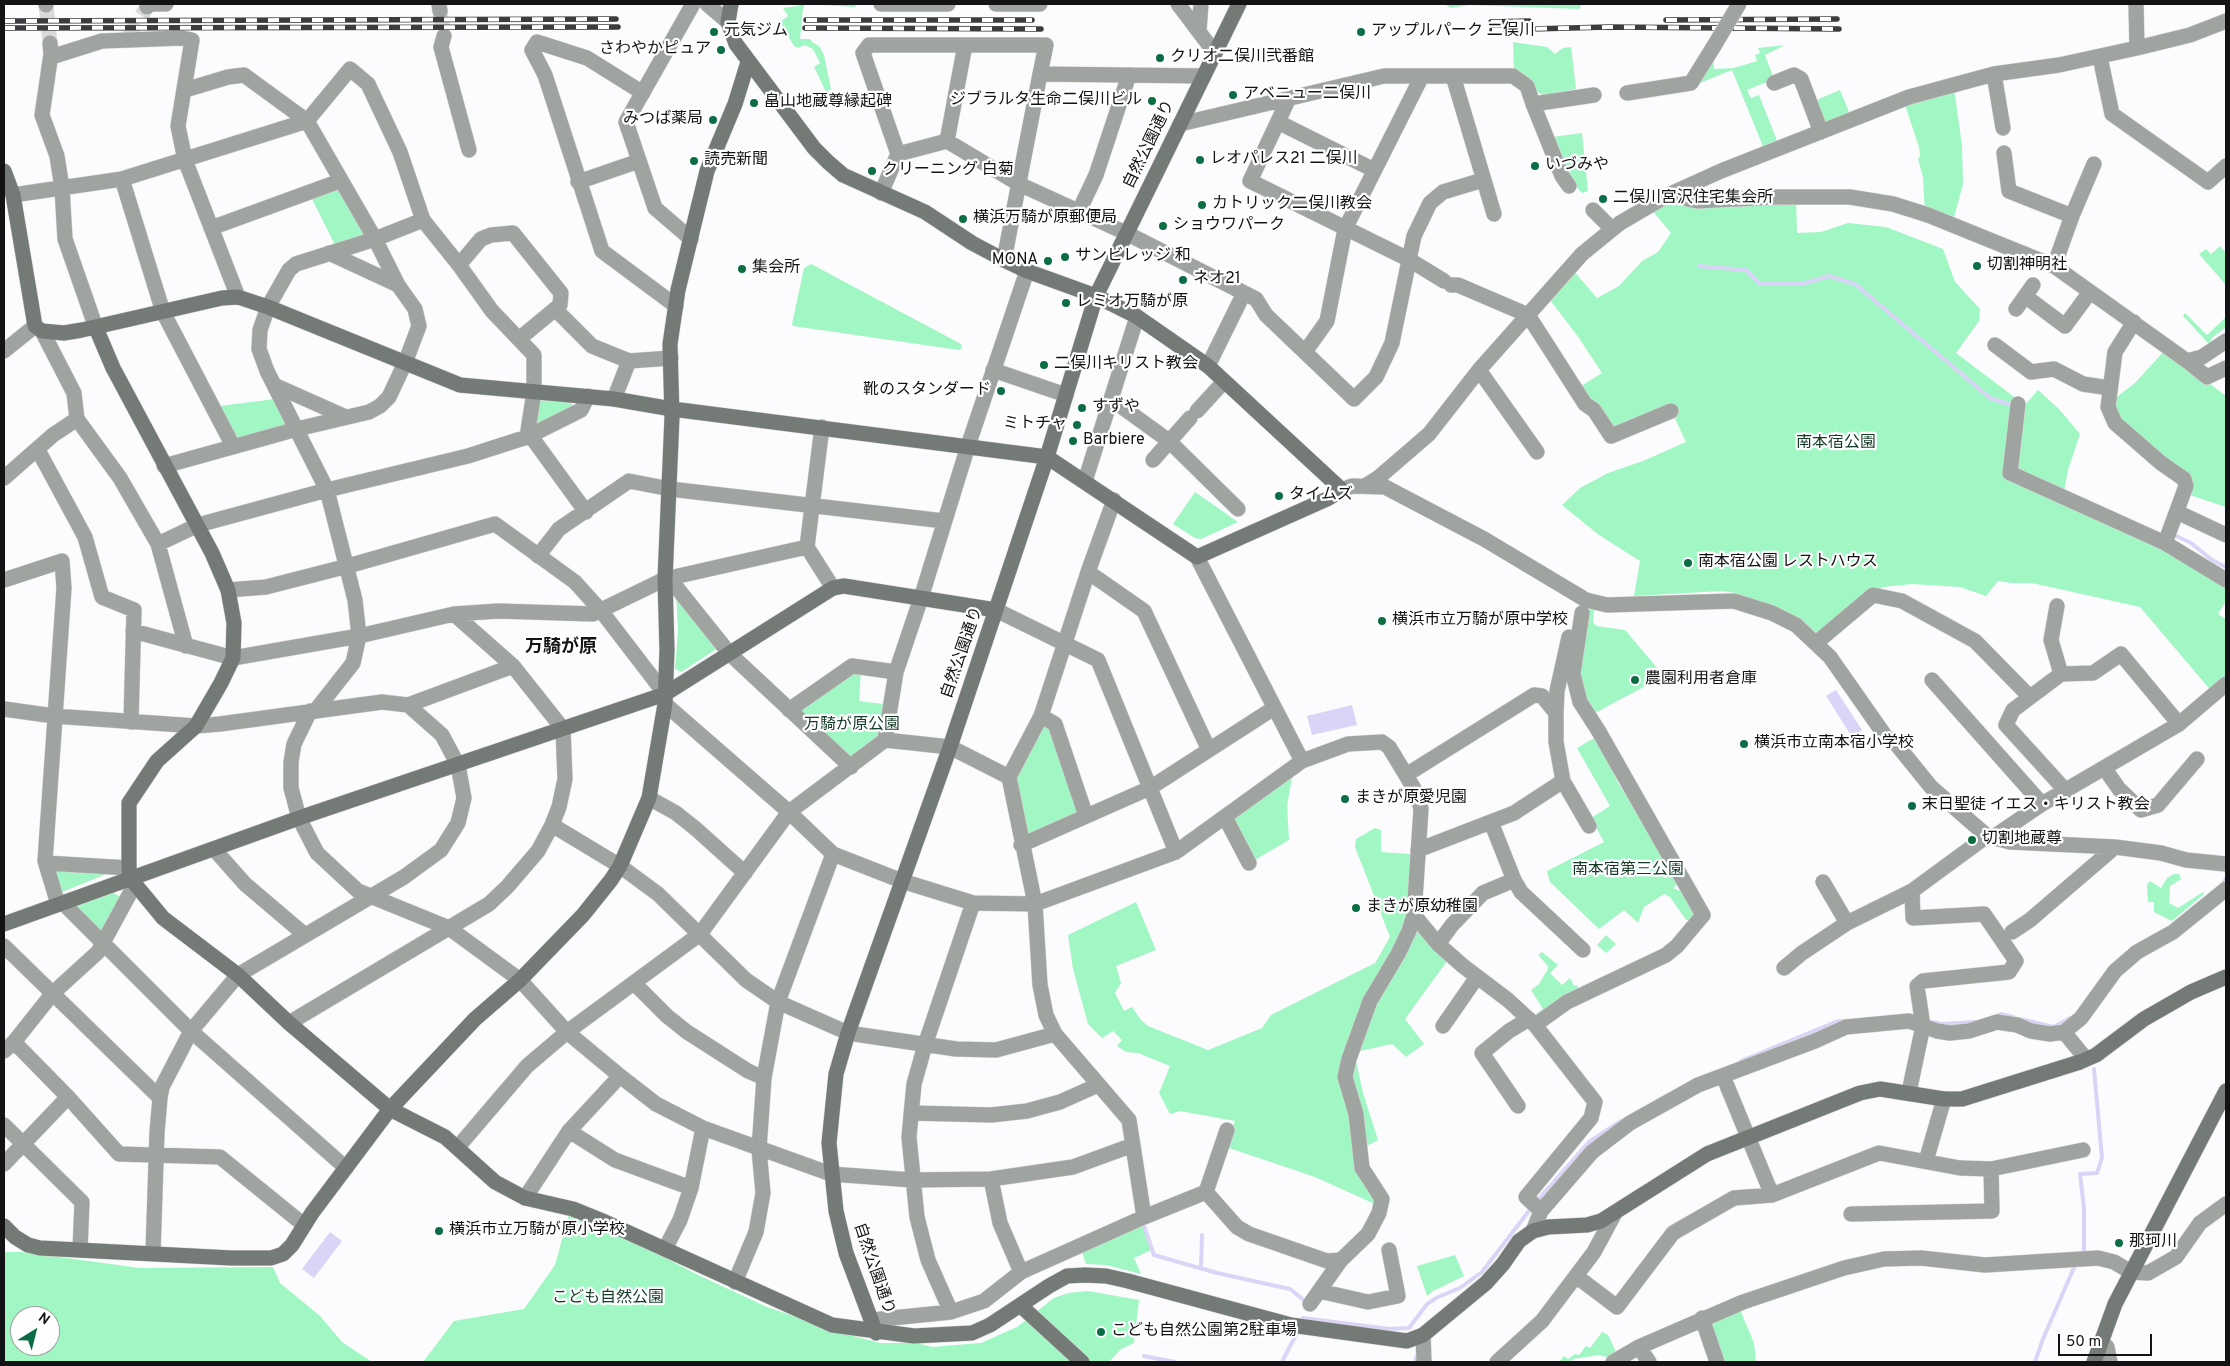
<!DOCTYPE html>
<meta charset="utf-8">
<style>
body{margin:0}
#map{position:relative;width:2230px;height:1366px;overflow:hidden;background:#fcfbfd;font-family:Overpass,sans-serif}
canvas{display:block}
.frame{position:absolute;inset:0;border:5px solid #131316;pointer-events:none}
.north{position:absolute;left:10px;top:1306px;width:50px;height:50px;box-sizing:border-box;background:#fff;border:1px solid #a1a1a2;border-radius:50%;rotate:36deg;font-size:14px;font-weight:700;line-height:20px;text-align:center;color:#131316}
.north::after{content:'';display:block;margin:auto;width:18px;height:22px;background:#0b6d43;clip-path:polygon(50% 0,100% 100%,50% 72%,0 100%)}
.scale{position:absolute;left:2058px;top:1334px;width:94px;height:22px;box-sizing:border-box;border:2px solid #131316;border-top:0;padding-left:6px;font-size:15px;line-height:18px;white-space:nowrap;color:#131316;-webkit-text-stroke:4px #fff;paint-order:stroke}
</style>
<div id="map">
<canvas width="2230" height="1366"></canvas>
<div class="frame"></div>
<div class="north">N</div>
<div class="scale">50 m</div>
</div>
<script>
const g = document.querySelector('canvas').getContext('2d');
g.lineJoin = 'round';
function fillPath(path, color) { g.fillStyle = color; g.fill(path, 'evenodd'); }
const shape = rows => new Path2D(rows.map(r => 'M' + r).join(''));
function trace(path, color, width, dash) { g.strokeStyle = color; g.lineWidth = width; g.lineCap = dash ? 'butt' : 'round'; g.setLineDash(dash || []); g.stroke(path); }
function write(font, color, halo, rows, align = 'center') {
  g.font = font + ' Overpass,"Noto Sans JP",sans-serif'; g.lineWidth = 4.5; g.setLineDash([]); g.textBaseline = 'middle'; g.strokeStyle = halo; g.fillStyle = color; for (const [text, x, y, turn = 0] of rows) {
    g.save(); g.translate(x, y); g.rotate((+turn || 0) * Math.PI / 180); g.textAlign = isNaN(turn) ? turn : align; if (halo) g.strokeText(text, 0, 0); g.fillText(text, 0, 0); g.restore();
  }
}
const green = shape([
 [802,4,856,4,855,7,805,4,803,8,800,39,810,39,812,42,819,46,824,55,831,89,826,92,814,67,820,63,813,49,805,45,798,48,794,46,780,22,788,16,783,8,798,6],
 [1444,4,1582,4,1579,9,1469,5,1451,8],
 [1513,42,1547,47,1555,54,1563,48,1571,47,1576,89,1543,95,1535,91,1532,80,1520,71,1514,70],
 [1785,45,1765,55,1774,79,1747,90,1751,98,1759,95,1778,143,1764,149,1732,70,1695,85,1713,53,1714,69,1734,68,1757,61,1755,55,1760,53,1758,48],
 [1954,88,1962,146,1963,184,1953,221,1925,212,1923,177,1918,159,1920,156,1919,147,1904,102],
 [1840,90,1851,117,1824,128,1814,101],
 [1582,133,1588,191,1582,193,1569,179,1552,137],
 [338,185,368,235,335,245,310,195],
 [1670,199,1796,201,1797,233,1821,232,1848,223,1886,227,1943,249,1955,282,1980,309,1979,321,1956,353,2017,399,2009,478,2157,545,2226,584,2226,601,2218,614,2226,619,2226,681,2213,693,2140,607,2032,583,2011,583,1998,581,1986,596,1960,587,1912,584,1883,587,1873,593,1820,636,1799,618,1770,605,1736,593,1722,591,1634,596,1640,561,1599,535,1562,505,1580,488,1608,473,1643,461,1686,442,1669,406,1615,428,1588,399,1581,386,1602,373,1579,338,1547,296,1573,270,1597,298,1619,286,1642,261,1658,252,1671,233,1650,208],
 [2220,246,2226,253,2226,285,2199,254,2206,249,2211,254],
 [811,264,961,344,962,348,959,350,793,326,792,324,804,268],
 [2185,313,2207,335,2226,317,2226,327,2212,338,2209,344,2183,316],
 [2165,350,2226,396,2226,507,2187,494,2191,484,2119,420,2113,405,2118,396,2135,383],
 [2038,390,2059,409,2080,434,2068,470,2064,491,2018,469,2024,406],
 [538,395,571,399,573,409,531,430],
 [275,399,288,426,241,439,234,434,219,406],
 [1195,492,1238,522,1201,539,1195,538,1173,524],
 [676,592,718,648,681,672,675,669,678,630],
 [1590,608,1594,609,1593,622,1596,626,1625,630,1664,676,1593,714,1579,684,1581,646],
 [852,670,861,671,859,701,883,704,880,738,852,761,796,710],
 [1043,721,1052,727,1082,814,1024,839,1013,778],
 [1596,737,1618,783,1680,882,1673,888,1685,893,1695,914,1691,920,1686,920,1670,897,1664,894,1644,907,1638,923,1624,910,1599,929,1550,882,1547,871,1604,842,1591,818,1610,806,1577,748],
 [1293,773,1287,805,1289,840,1253,861,1230,820],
 [1375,828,1381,830,1381,852,1410,854,1408,915,1447,961,1405,1019,1424,1044,1406,1057,1392,1044,1360,1051,1356,1061,1363,1093,1378,1140,1363,1148,1377,1205,1315,1177,1226,1147,1235,1121,1180,1111,1170,1114,1159,1093,1170,1066,1138,1053,1126,1052,1117,1046,1122,1040,1113,1031,1102,1038,1088,1024,1073,969,1068,935,1136,902,1156,950,1116,966,1121,983,1115,993,1124,1011,1132,1007,1141,1020,1148,1026,1208,1050,1262,1028,1271,1015,1375,963,1390,937,1355,847,1356,839],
 [55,868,109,873,62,892,58,890],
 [2174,874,2179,874,2181,879,2170,886,2169,903,2178,908,2203,892,2204,894,2172,921,2154,912,2154,902,2148,902,2147,884,2150,881,2161,888,2167,878],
 [112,892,122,898,105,935,74,906],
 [1606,935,1616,944,1606,953,1597,945],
 [1542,952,1558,965,1550,973,1562,985,1570,978,1574,986,1577,985,1580,993,1548,1012,1531,1017,1543,1009,1531,990,1539,984,1548,969,1548,966,1538,955],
 [569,1214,641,1245,696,1274,767,1307,849,1335,880,1343,917,1343,932,1347,981,1343,1017,1327,1054,1298,1068,1293,1088,1291,1139,1300,1134,1343,1121,1349,1109,1362,423,1362,454,1321,524,1309,555,1265],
 [1142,1224,1151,1250,1134,1258,1141,1274,1106,1265,1086,1264,1081,1249],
 [4,1252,22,1252,140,1268,273,1267,280,1283,320,1316,342,1342,372,1362,4,1362],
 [20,1316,50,1316,50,1346,20,1346],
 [1455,1255,1464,1276,1433,1291,1427,1296,1417,1266],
 [1739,1307,1754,1343,1756,1362,1721,1362,1707,1321],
 [1602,1332,1608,1335,1616,1352,1611,1358,1599,1355,1573,1359,1569,1362,1559,1362,1564,1356,1568,1359,1575,1354,1579,1355,1586,1346,1590,1348]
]);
const water = shape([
 [1836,690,1862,730,1852,737,1826,696],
 [1352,705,1357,725,1312,735,1307,716],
 [330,1232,342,1241,314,1278,302,1269]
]);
const stream = shape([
 [1699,266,1746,270,1760,284,1805,283,1829,276,1855,284,1990,398,2014,406],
 [2172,534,2191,543,2212,560,2226,567],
 [2221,886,2226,879],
 [1996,1016,2001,1014,2013,1017],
 [2020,1019,2054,1027,2070,1018],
 [1932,1022,1941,1024,1975,1022],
 [1741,1061,1838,1021,1844,1021],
 [1536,1202,1589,1142,1621,1121],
 [1143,1223,1154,1255,1217,1273,1290,1289,1306,1302],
 [2081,1255,2084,1251,2084,1208,2080,1174,2097,1173,2102,1158,2094,1069],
 [1201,1267,1202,1235],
 [1301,1322,1303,1318,1389,1329,1409,1328,1427,1304,1438,1297,1460,1288,1482,1272,1532,1207],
 [1144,1356,1175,1362],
 [1416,1357,1416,1362],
 [1282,1362,1299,1329],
 [2035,1362,2043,1339,2076,1263]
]);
const streetTunnel = shape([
 [46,5,50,43],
 [440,11,444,36],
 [129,35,147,7]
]);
const street = shape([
 [439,4,440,11],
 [707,4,728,22],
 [881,4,948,4],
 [996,4,1040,4],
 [1178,4,1215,53],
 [2136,4,2137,48],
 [46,5,46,4],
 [147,7,148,4,166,4],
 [1199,31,1201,4],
 [444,36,441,47,469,150],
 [50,43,51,54,42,115,57,156,62,188,65,239,96,328],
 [51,57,102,41,182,38,192,40,178,126,185,160,238,297],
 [2100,57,2112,114,2208,182,2226,166],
 [1994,74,2003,128],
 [1453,76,1494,214],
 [1774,83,1794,75,1801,79,1821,132],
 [643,93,587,58,537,42,532,50,545,75,602,251,676,306],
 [1627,93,1691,83,1714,46],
 [1289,98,1250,181,1408,259,1444,281],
 [1533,104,1562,176,1569,186],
 [1278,122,1374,170],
 [1180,124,1384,76,1513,76,1527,86,1533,104,1594,95],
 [947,141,965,45],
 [2004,153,2009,191,2072,216],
 [898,154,947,141,1019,184,1126,233,1256,299,1266,315,1354,399,1376,377,1392,343,1414,236,1430,203,1443,192,1483,180],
 [122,179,163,312,233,446],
 [578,182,639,161],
 [881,193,898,154,863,53,869,45,1046,45,1040,74,1204,76],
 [13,195,122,179,307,121,350,69,368,84,400,152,423,220,459,265,492,311,534,355,534,392,527,437],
 [1668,195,1697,201,1777,197,1850,197,1893,204,1928,215,2054,266,2187,361,2202,357,2226,341],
 [1593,210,1612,229],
 [1079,211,1096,175,1129,75],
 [211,228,340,181],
 [691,239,655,208,626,122,693,4],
 [329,253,398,285],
 [1004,260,1040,74],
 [459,265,481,239,491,235,513,233,561,293,560,305,519,339],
 [2054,266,2072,216,2094,164],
 [1451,285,1458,285,1528,315,1585,404,1594,410,1611,436,1671,411],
 [2025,296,2065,326,2090,292],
 [555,309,592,346,629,361],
 [2016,309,2033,285],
 [2134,322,2115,352,2108,407,2115,423,2161,463,2184,479,2186,486,2165,543,2226,580],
 [42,331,74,393,77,419,120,478,158,544,186,646],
 [1995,345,2031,372,2054,369,2083,384,2110,388],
 [4,351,35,326],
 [1305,352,1327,321,1345,229,1422,76],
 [2187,361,2207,377,2226,368],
 [1208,366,1244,293],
 [993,370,1066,395],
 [1479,370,1537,452],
 [274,385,346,417],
 [614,399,629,361,671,358],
 [1111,399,1169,441,1238,509],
 [2018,404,2010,473,2165,543],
 [1197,411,1219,387],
 [822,427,807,547,833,588],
 [530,435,586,512],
 [38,450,85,537,102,597,134,610,131,722],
 [1153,460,1190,418],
 [164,466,297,429,369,412,380,406,389,397,405,363,419,326,415,309,398,285,375,239,307,121,244,75,228,77,185,90],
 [4,478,53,435,77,419],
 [1085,481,1137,317],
 [1365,486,1378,478,1429,434,1479,370,1582,254,1620,223,1668,195,1721,171,1909,97,1994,74,2059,65,2137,48,2190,35,2226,21],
 [1342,490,1352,486,1385,487,1484,539,1586,600,1607,605,1734,601,1772,613,1796,625,1830,657,1886,737,1897,745,1931,787,1987,836,2010,842,2115,847,2161,853,2186,860,2226,864],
 [2177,512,2226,535],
 [158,544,198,525,327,490,468,456,527,437,581,410,588,396],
 [538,556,559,529,629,481,670,489,944,521],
 [1197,557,1302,761],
 [1088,572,1144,611,1209,750],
 [669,578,729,653,851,767],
 [4,580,62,561,64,588,45,861,58,904],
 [228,590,266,587,348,566,495,524,575,582,602,612,665,694],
 [2057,606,2051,640,2061,674],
 [996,610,1098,660,1176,852],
 [133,631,233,658,359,636,454,614,498,611,593,614,665,579,807,547],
 [1816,643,1873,595,1902,601,1975,641,2030,697],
 [1932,680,2042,804],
 [665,704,789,812,833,854,902,881,973,903,1035,904,1176,852,1302,761,1348,744,1382,742,1389,747,1406,775,1417,794,1421,809,1414,915,1438,944,1463,966,1508,1000,1535,1025,1595,1102,1591,1118,1526,1197,1541,1211],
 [408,705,513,666],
 [4,709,54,716,196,726,220,724,382,702,408,705,442,735,458,765,464,798,458,823,441,850,404,877,238,975,191,1031,162,1087,160,1098,157,1132,153,1253],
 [316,710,353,663,359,636,355,600,327,490,267,371,259,349,260,330,268,307,289,270,296,264,375,239,423,220],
 [789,710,852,666,896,672],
 [310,711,294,744,291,762,291,788,299,818,317,853,358,891,449,928,520,980,567,1032,620,1076,656,1104,703,1128,831,1174,912,1180,991,1179,1073,1167,1133,1145],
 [1041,716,1055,724,1086,816],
 [885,740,896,672,921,598,968,446,1027,271],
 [2105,769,2119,789,2141,810,2158,805,2197,759],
 [1406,775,1534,695,1542,696,1556,713],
 [1009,777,1041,716,1088,572,1114,500],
 [1563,781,1589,826],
 [2066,791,2006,725,2013,710,2061,674,2093,673,2121,654,2179,724],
 [649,798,676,813,696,829,745,873],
 [1225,817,1249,863],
 [552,825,620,866,658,894,746,980,778,1002,848,1033,956,1049,996,1050,1055,1034],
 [1992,838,2042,804,2179,724,2226,684],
 [1021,845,1150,788,1274,708],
 [214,849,245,884,305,935],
 [1418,850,1514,813,1563,781,1556,742,1556,713,1557,691,1569,637],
 [46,863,129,868],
 [1514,880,1521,892,1583,950],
 [1823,882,1847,923],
 [62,902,191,1031,346,1168],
 [2012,932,2030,920,2115,847],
 [1438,944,1452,925,1483,893,1514,880,1491,822],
 [4,946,160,1098],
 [1784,968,1802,953,1847,923,1912,891,1987,836],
 [634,983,667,1016,687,1032,748,1071,764,1078],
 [289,1023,489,904,507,887,538,851,552,825,559,807,565,779,563,729,513,666,454,614],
 [1535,1025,1567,1002,1666,955,1677,946,1703,915,1598,730,1580,702,1573,674,1582,613],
 [1443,1026,1477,977],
 [2064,1032,2086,1059],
 [14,1042,68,1097,119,1154,220,1157,304,1225],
 [4,1051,14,1042,53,993,98,952,135,884],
 [1723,1076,1772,1195],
 [1909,1092,1923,1026,1917,986,1923,981,2009,972,2016,961,1984,914,1913,918,1912,891],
 [1518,1106,1482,1053,1509,1031,1529,1019],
 [911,1113,991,1115,1027,1111,1060,1102,1098,1085],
 [4,1125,82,1202,80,1250],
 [569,1131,615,1160,691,1188],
 [458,1147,527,1066,567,1032,700,934,789,812,885,740,950,747,1009,777,1035,904,1040,985,1046,1015,1055,1034,1129,1120,1144,1217],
 [1926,1161,1944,1099],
 [4,1164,68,1097],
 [991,1179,1000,1223,1021,1272],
 [1206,1192,1237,1227,1249,1234,1327,1261,1341,1260],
 [525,1198,569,1131,620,1076],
 [1851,1214,1992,1211,1991,1169],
 [1533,1231,1541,1211,1592,1152,1630,1123,1698,1085,1815,1041,1846,1027,1909,1021,1937,1031,1950,1033,1969,1031,1997,1022,2017,1025,2031,1031,2050,1034,2064,1032,2081,1018,2115,971,2137,952,2173,932,2226,889],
 [665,1249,680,1220,691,1188,703,1128],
 [1576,1276,1617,1307,1673,1233,1734,1198,1772,1195,1879,1153,1960,1168,1991,1169,2083,1150],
 [735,1282,756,1232,763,1193,759,1149,764,1078,778,1002,833,854],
 [1319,1291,1368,1302,1398,1296,1389,1250],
 [1310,1304,1341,1260,1368,1234,1379,1213,1382,1199,1362,1168,1356,1114,1345,1077,1349,1059,1370,1001,1398,954,1409,931,1414,915],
 [951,1312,928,1260,917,1217,909,1137,914,1084,925,1045,973,903],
 [1702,1318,1717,1362],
 [872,1320,951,1312,984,1301,1021,1272,1144,1217,1206,1192,1227,1130],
 [1423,1335,1424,1362],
 [2101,1342,2107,1347,2110,1362],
 [1639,1347,1649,1362],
 [1497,1362,1542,1321,1594,1252,1615,1213],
 [1613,1362,1639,1347,1743,1302,1844,1268,1884,1259,1921,1258,1985,1265,2098,1258,2114,1262,2131,1272,2148,1273,2176,1257,2200,1223,2226,1204]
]);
const secondary = shape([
 [4,171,13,195,35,326,42,331,64,333,82,330,222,298,238,297,268,307,460,385,614,399,672,409,1047,457,1197,557,1327,499,1342,490,1208,366,1136,316,1096,296,1027,271,1004,260,972,243,925,212,843,175,828,162,814,148,736,44,728,22,731,4],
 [96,328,113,368,212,553,228,590,234,623,233,658,221,683,196,726,157,761,129,803,129,868,130,878,135,884,163,918,238,975,289,1023,390,1109,445,1137,495,1182,525,1198,573,1209,605,1222,832,1325,914,1336,972,1333,990,1325,1049,1286,1067,1276,1085,1275,1106,1276,1128,1281,1291,1325,1407,1341,1423,1335,1486,1283,1503,1264,1519,1241,1533,1231,1548,1227,1587,1225,1601,1221,1707,1154,1860,1093,1880,1089,1944,1099,1962,1099,2080,1062,2096,1055,2144,1019,2191,992,2226,977],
 [4,924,299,818,665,694,833,588,844,586,996,610],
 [4,1226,15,1237,28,1245,40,1248,231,1258,271,1258,283,1254,292,1245,312,1213,390,1109,475,1019,520,980,583,915,611,880,620,866,649,798,665,704,667,650,665,579,672,417,670,344,678,290,707,171,735,104,748,62],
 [1021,1306,1082,1362],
 [876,1333,846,1253,836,1211,829,1143,836,1074,848,1033,950,747,1047,457,1096,296,1239,4],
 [2094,1362,2115,1304,2226,1091]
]);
const rail = shape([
 [806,20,1032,20],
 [1666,20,1837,19],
 [4,21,616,19],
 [1491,22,1529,21],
 [4,28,618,27],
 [805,28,1041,29],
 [1492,30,1609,27,1839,29]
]);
const streetBridge = shape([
 [1714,46,1739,4]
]);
const markers = [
 [714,32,5,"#0b6d43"],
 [1361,32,5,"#0b6d43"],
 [721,50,5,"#0b6d43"],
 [1160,58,5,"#0b6d43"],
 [1233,95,5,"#0b6d43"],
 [1152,101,5,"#0b6d43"],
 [754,103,5,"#0b6d43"],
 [713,120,5,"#0b6d43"],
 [1200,160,5,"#0b6d43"],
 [694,161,5,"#0b6d43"],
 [1535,166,5,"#0b6d43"],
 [872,171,5,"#0b6d43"],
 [1603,199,5,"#0b6d43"],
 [1202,205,5,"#0b6d43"],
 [963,219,5,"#0b6d43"],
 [1163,226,5,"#0b6d43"],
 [1065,257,5,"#0b6d43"],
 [1048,261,5,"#0b6d43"],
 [1977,266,5,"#0b6d43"],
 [742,269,5,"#0b6d43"],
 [1183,280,5,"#0b6d43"],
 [1066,303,5,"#0b6d43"],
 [1044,365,5,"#0b6d43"],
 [1001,391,5,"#0b6d43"],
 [1082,408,5,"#0b6d43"],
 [1077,425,5,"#0b6d43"],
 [1073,441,5,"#0b6d43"],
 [1279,496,5,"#0b6d43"],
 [1688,563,5,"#0b6d43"],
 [1382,621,5,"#0b6d43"],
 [1635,680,5,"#0b6d43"],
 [1744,744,5,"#0b6d43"],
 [1345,799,5,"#0b6d43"],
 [1912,806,5,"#0b6d43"],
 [1972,840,5,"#0b6d43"],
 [1356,908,5,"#0b6d43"],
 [439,1231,5,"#0b6d43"],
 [2119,1243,5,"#0b6d43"],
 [1101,1332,5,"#0b6d43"]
];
const poiNames = [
 ["元気ジム",724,32],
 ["アップルパーク 二俣川",1371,32],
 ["さわやかピュア",711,50,"right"],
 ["クリオ二俣川弐番館",1170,58],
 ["アベニュー二俣川",1243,95],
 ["ジブラルタ生命二俣川ビル",1142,101,"right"],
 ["畠山地蔵尊縁起碑",764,103],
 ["みつば薬局",703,120,"right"],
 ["レオパレス21 二俣川",1210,160],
 ["読売新聞",704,161],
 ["いづみや",1545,166],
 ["クリーニング 白菊",882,171],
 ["二俣川宮沢住宅集会所",1613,199],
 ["カトリック二俣川教会",1212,205],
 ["横浜万騎が原郵便局",973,219],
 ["ショウワパーク",1173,226],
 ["サンビレッジ 和",1075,257],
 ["MONA",1038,261,"right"],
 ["切割神明社",1987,266],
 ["集会所",752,269],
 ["ネオ21",1193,280],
 ["レミオ万騎が原",1076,303],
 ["二俣川キリスト教会",1054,365],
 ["靴のスタンダード",991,391,"right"],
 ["すずや",1092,408],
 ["ミトチャ",1067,425,"right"],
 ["Barbiere",1083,441],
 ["タイムズ",1289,496],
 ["南本宿公園 レストハウス",1698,563],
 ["横浜市立万騎が原中学校",1392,621],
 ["農園利用者倉庫",1645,680],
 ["横浜市立南本宿小学校",1754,744],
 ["まきが原愛児園",1355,799],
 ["末日聖徒 イエス・キリスト教会",1922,806],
 ["切割地蔵尊",1982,840],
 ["まきが原幼稚園",1366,908],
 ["横浜市立万騎が原小学校",449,1231],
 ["那珂川",2129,1243],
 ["こども自然公園第2駐車場",1111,1332]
];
const streetNames = [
 ["自然公園通り",1150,145,-64],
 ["自然公園通り",963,653,-71],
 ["自然公園通り",873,1269,71]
];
const parkNames = [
 ["南本宿公園",1836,444],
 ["万騎が原公園",852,726],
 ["南本宿第三公園",1628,871],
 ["こども自然公園",608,1299]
];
const neighbourhoodNames = [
 ["万騎が原",561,648]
];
fillPath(green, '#a0f7c4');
fillPath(water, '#dad4f6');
trace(stream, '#dad4f6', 4);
trace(streetTunnel, '#d9d8da', 15, [15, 8]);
trace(street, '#d7d6d8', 16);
trace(secondary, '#d7d6d8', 16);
trace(street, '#a0a4a1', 15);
trace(secondary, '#747a76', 15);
trace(rail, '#3c3c3f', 5.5);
trace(rail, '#fff', 4, [11]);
trace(streetBridge, '#d7d6d8', 16, []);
trace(streetBridge, '#a0a4a1', 15);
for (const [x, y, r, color] of markers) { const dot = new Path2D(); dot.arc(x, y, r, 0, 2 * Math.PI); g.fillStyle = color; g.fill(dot); trace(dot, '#fff', 2); }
write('16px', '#131316', '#fff', poiNames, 'left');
write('16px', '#131316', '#fff', streetNames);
write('16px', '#143b26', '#fff', parkNames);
write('bold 18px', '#131316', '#fff', neighbourhoodNames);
</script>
